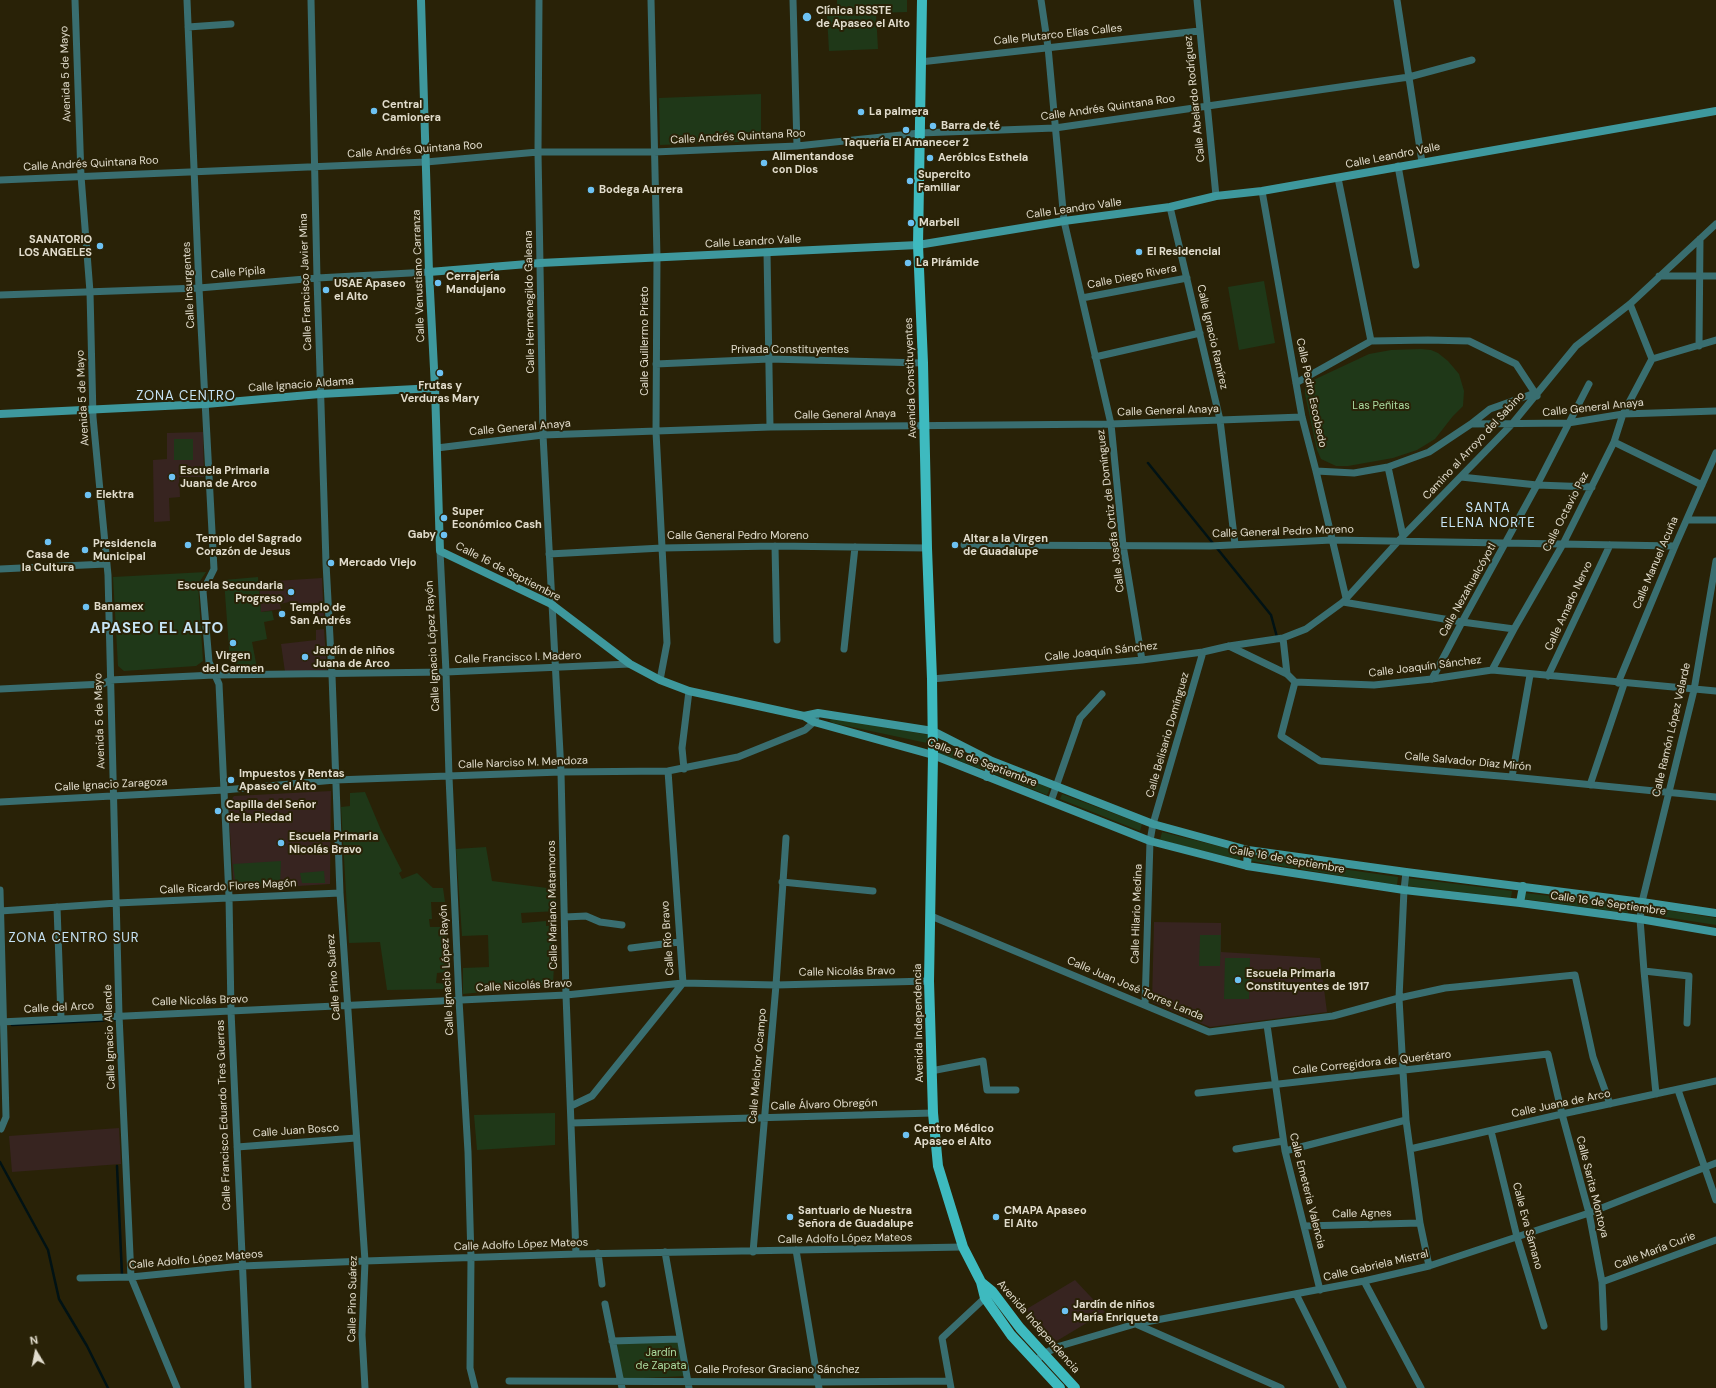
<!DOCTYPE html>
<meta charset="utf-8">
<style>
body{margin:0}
#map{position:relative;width:1716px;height:1388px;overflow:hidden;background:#292207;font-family:"DM Sans",sans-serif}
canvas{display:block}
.north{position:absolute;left:16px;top:1332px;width:40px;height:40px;-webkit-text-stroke:3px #292207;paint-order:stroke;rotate:350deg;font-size:11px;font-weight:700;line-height:16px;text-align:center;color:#e1dccc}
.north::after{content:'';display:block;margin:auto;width:14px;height:18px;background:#e1dccc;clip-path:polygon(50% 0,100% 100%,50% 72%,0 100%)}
</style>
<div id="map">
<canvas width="1716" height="1388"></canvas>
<div class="north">N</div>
</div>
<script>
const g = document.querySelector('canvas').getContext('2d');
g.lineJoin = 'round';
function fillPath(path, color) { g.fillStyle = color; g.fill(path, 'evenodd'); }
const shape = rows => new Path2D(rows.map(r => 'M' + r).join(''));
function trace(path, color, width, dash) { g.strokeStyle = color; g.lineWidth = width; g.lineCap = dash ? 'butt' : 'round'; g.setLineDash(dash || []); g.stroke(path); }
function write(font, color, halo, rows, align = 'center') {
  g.font = font + ' "DM Sans",sans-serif'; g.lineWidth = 4; g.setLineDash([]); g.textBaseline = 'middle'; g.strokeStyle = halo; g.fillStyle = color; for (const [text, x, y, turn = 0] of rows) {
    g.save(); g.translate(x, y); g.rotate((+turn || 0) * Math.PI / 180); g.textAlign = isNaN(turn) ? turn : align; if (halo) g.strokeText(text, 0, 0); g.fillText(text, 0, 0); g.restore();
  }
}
const education = shape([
 [203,432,204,477,179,477,180,497,169,498,170,521,154,522,153,460,167,459,167,433],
 [322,578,324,622,313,623,312,606,290,608,289,602,280,604,281,609,261,612,259,582],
 [324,629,327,670,285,672,281,644,316,640,316,630],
 [331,791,330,884,234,890,228,803,234,796],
 [1154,922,1221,923,1221,952,1320,958,1327,1012,1210,1027,1152,1002],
 [119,1128,121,1164,12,1172,9,1136],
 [1075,1280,1105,1312,1055,1342,1025,1310]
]);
const green = shape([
 [837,0,907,0,907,12,876,13,878,49,829,51,827,16,837,15],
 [761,94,761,141,660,145,659,98],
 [1264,281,1275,343,1239,350,1228,287],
 [1421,349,1431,350,1438,353,1448,361,1459,374,1464,391,1463,406,1453,416,1435,439,1417,450,1393,458,1348,466,1336,466,1321,459,1317,450,1305,394,1305,387,1307,383,1369,354,1391,350],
 [174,439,193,439,193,460,174,460],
 [206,572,198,584,203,661,196,666,124,671,118,666,113,577],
 [258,577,261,612,272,611,274,620,264,622,267,639,252,642,258,673,235,675,235,662,230,662,224,580],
 [837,718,929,735,927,743,833,723,829,720],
 [940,746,986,764,984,770,938,753],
 [995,767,1050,788,1047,795,993,773],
 [365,792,381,830,402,871,399,873,402,879,417,873,433,888,443,888,445,902,431,902,432,919,429,919,430,927,446,927,447,972,437,973,436,983,449,984,449,989,387,990,380,942,349,943,341,807,350,806,350,793],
 [1062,794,1142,824,1140,831,1060,799],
 [1162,832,1242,852,1240,860,1160,840],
 [486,847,492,881,555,889,557,911,521,913,522,923,546,921,546,926,556,925,553,985,463,994,463,968,489,967,488,935,462,936,456,849],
 [1252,856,1398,877,1397,885,1251,861],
 [281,861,280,885,236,888,233,864],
 [324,871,325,883,302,883,300,873],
 [1408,878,1512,891,1511,898,1408,886],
 [1525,893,1630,905,1628,913,1524,899],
 [1647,907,1716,918,1716,925,1646,914],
 [1200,935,1221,935,1220,966,1199,966],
 [1225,958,1250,958,1249,999,1224,999],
 [555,1113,555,1145,477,1150,474,1115],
 [677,1341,686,1376,623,1379,616,1343]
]);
const stream = shape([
 [1148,463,1271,615,1277,637],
 [12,1025,115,1020],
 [0,1162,48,1250,59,1299,87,1346,108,1388],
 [117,1166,122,1275]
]);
const street = shape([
 [75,0,81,176,90,292,93,417,108,575,119,1015,131,1277,177,1388],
 [187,0,199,288,214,569,203,591,209,662,219,684,229,897,231,1011,248,1388],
 [311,0,317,278,326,563,332,675,340,893,365,1261,362,1335,365,1388],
 [539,0,538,152,543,435,561,772,566,995,576,1254],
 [651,0,657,257,656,432,667,643,660,680],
 [793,0,797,146],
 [1041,0,1048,47,1064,221,1111,424,1123,545,1142,660],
 [1197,0,1216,196],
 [1397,0,1422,162],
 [188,27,231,24],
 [920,62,1199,31],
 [1398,166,1416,265],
 [1338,178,1371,341],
 [0,180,426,162,538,152,654,152,797,146,920,133,1055,128,1409,77,1472,60],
 [1262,191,1302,417,1316,471,1346,598],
 [1170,207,1220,420,1235,544],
 [767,252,770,427],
 [1659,276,1716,276],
 [0,295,199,288,317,278,429,272],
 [1082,298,1187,278],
 [1630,304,1652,359,1716,340],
 [1699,346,1700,239],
 [1095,357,1200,333],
 [656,364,769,359,923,363],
 [1296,383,1371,341,1428,340,1469,341,1516,364,1537,396],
 [1471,424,1490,409,1535,393],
 [1614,442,1702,485],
 [437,448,543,435,770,427,1111,424,1302,417],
 [1388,467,1403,536],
 [1316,471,1354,473,1388,467,1429,452,1471,424,1568,423,1623,414,1716,411],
 [1461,477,1537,485,1592,487],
 [1687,520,1716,520],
 [964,545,1210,546,1332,540,1675,546],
 [775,546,777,640],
 [440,551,446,672,449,777,459,1000,468,1152,471,1258,470,1368,475,1388],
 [549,554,662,548,775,546,927,548],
 [0,569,106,564],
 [1343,602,1462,622,1514,629],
 [1283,638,1287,674],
 [1229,646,1287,674,1295,682,1374,685,1432,679,1492,670,1716,691],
 [844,649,855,547],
 [1492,670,1514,629,1563,544,1614,442,1623,414,1652,359],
 [1548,676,1610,545],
 [932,679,1142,660,1203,652,1229,646,1283,638,1306,629,1343,602,1403,536,1512,424,1576,346,1630,304,1716,224],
 [1432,679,1462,622,1537,485,1589,384],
 [1295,682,1281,736,1320,761,1512,777,1716,797],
 [1618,683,1675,546,1716,453],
 [0,689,103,684,110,680,214,675,446,672,630,664],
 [684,769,682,748,689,691],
 [1512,777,1530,675],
 [1590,785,1624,684],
 [1051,801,1080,718,1102,694],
 [0,802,224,790,335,780,561,772,668,771,738,757,805,730,814,722,816,717],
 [1406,872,1404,890,1399,998,1403,1071,1406,1120,1420,1223,1429,1266],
 [782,882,873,891],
 [0,890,6,1117,1,1129],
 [57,907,61,1018],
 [0,911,117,903,340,893],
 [931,916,1209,1032,1333,1016,1399,998,1445,988,1575,975,1593,1057,1610,1104],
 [565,917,586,916,600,922,622,925],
 [631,948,679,942],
 [1644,971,1689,976,1687,1023],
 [1145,1005,1150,841,1153,824,1203,652],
 [0,1022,566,995,683,983,776,985,929,981],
 [1267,1025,1285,1151,1320,1290],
 [931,1071,983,1061,987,1090,1016,1090],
 [1678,1090,1716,1200],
 [1198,1093,1548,1054,1562,1114,1589,1213,1602,1282,1604,1327],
 [1656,1094,1644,971,1640,919,1642,902,1694,690,1716,561],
 [571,1106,592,1096,683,983,668,771],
 [571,1123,933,1113],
 [1491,1131,1517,1237,1544,1326],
 [237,1147,356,1138],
 [1236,1149,1283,1141],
 [1410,1149,1562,1114,1716,1081],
 [1285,1151,1406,1120],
 [1304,1226,1420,1223],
 [796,1250,819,1388],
 [665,1252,689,1388],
 [753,1252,776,985,786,838],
 [598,1253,602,1284],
 [80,1278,131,1277,242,1266,365,1261,576,1254,963,1247],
 [1364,1281,1421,1388],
 [1602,1282,1716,1240],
 [1296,1294,1343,1388],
 [605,1304,622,1388],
 [1136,1324,1281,1388],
 [612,1341,680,1339],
 [1035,1362,1043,1354,1060,1346,1135,1324,1364,1281,1429,1266,1589,1213,1716,1163],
 [509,1381,818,1382,949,1381],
 [951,1388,942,1338,988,1295]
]);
const secondary = shape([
 [421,0,429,272,435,388,440,551,551,604,630,664,660,680,689,691,804,716,814,722,933,755,1150,841,1247,866,1404,890,1520,903,1640,919,1716,932],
 [429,272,540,263,918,245,1064,221,1170,207,1216,196,1262,191,1716,111],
 [0,414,206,404,320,394,435,388],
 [804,716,818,713,933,731,992,761,1153,824,1248,850,1406,872,1642,902,1716,913],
 [987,777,992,761],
 [1247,866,1248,850],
 [1520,903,1523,886]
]);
const primary = shape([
 [922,0,918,245,923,363,927,548,932,679,933,755,929,981,933,1113,938,1166,963,1247,981,1282,985,1298,1011,1335,1060,1388],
 [981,1282,992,1291,1020,1328,1075,1388]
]);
const markers = [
 [807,17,5,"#6dc2f3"],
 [374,111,4,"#6dc2f3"],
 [861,112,4,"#6dc2f3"],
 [933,126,4,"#6dc2f3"],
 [906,130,4,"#6dc2f3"],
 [930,158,4,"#6dc2f3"],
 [764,163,4,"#6dc2f3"],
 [910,181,4,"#6dc2f3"],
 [591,190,4,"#6dc2f3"],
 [911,223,4,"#6dc2f3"],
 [100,246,4,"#6dc2f3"],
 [1139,252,4,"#6dc2f3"],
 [908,263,4,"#6dc2f3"],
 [438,283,4,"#6dc2f3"],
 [326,290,4,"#6dc2f3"],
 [440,373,4,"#6dc2f3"],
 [172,477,4,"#6dc2f3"],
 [88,495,4,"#6dc2f3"],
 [444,518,4,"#6dc2f3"],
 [444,535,4,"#6dc2f3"],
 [48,542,4,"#6dc2f3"],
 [188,545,4,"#6dc2f3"],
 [955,545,4,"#6dc2f3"],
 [85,550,4,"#6dc2f3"],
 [331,563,4,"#6dc2f3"],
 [291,592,4,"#6dc2f3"],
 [86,607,4,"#6dc2f3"],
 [282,614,4,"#6dc2f3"],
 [233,643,4,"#6dc2f3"],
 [305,657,4,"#6dc2f3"],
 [231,780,4,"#6dc2f3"],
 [218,811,4,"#6dc2f3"],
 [281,843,4,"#6dc2f3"],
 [1238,980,4,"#6dc2f3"],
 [906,1135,4,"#6dc2f3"],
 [790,1217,4,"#6dc2f3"],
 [996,1217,4,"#6dc2f3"],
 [1065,1311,4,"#6dc2f3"]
];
const poiNames = [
 ["Clínica ISSSTE",816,11],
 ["de Apaseo el Alto",816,24],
 ["Central",382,105],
 ["Camionera",382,118],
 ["La palmera",869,112],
 ["Barra de té",941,126],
 ["Taquería El Amanecer 2",906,143,"center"],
 ["Alimentandose",772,157],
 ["con Dios",772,170],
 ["Aeróbics Esthela",938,158],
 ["Supercito",918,175],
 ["Familiar",918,188],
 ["Bodega Aurrera",599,190],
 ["Marbeli",919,223],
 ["SANATORIO",92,240,"right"],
 ["LOS ANGELES",92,253,"right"],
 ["El Residencial",1147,252],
 ["La Pirámide",916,263],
 ["Cerrajería",446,277],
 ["Mandujano",446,290],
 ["USAE Apaseo",334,284],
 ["el Alto",334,297],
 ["Frutas y",440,386,"center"],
 ["Verduras Mary",440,399,"center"],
 ["Escuela Primaria",180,471],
 ["Juana de Arco",180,484],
 ["Elektra",96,495],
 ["Super",452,512],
 ["Económico Cash",452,525],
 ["Gaby",436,535,"right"],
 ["Templo del Sagrado",196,539],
 ["Corazón de Jesus",196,552],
 ["Altar a la Virgen",963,539],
 ["de Guadalupe",963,552],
 ["Presidencia",93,544],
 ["Municipal",93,557],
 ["Casa de",48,555,"center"],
 ["la Cultura",48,568,"center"],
 ["Mercado Viejo",339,563],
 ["Escuela Secundaria",283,586,"right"],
 ["Progreso",283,599,"right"],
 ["Banamex",94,607],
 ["Templo de",290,608],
 ["San Andrés",290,621],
 ["Jardín de niños",313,651],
 ["Juana de Arco",313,664],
 ["Virgen",233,656,"center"],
 ["del Carmen",233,669,"center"],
 ["Impuestos y Rentas",239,774],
 ["Apaseo el Alto",239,787],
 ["Capilla del Señor",226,805],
 ["de la Piedad",226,818],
 ["Escuela Primaria",289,837],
 ["Nicolás Bravo",289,850],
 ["Escuela Primaria",1246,974],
 ["Constituyentes de 1917",1246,987],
 ["Centro Médico",914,1129],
 ["Apaseo el Alto",914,1142],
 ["Santuario de Nuestra",798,1211],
 ["Señora de Guadalupe",798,1224],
 ["CMAPA Apaseo",1004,1211],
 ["El Alto",1004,1224],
 ["Jardín de niños",1073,1305],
 ["María Enriqueta",1073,1318]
];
const streetNames = [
 ["Calle Plutarco Elías Calles",1058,35,-6],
 ["Avenida 5 de Mayo",66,74,-92],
 ["Calle Abelardo Rodríguez",1195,99,-96],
 ["Calle Andrés Quintana Roo",1108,108,-8],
 ["Calle Andrés Quintana Roo",738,137,-3],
 ["Calle Andrés Quintana Roo",415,150,-4],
 ["Calle Leandro Valle",1393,156,-11],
 ["Calle Andrés Quintana Roo",91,164,-3],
 ["Calle Leandro Valle",1074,209,-8],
 ["Calle Leandro Valle",753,242,-3],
 ["Calle Pípila",238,273,-5],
 ["Calle Venustiano Carranza",419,276,-92],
 ["Calle Diego Rivera",1132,277,-11],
 ["Calle Francisco Javier Mina",306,282,-92],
 ["Calle Insurgentes",189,285,-93],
 ["Calle Hermenegildo Galeana",530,302,-91],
 ["Calle Ignacio Ramírez",1212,337,77],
 ["Calle Guillermo Prieto",645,341,-90],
 ["Privada Constituyentes",790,350],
 ["Avenida Constituyentes",911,378,-92],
 ["Calle Ignacio Aldama",301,385,-4],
 ["Calle Pedro Escobedo",1311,393,78],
 ["Avenida 5 de Mayo",83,398,-93],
 ["Calle General Anaya",1593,408,-6],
 ["Calle General Anaya",1168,411,-2],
 ["Calle General Anaya",845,415,-1],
 ["Calle General Anaya",520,428,-5],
 ["Camino al Arroyo del Sabino",1474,446,-47],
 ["Calle Josefa Ortiz de Domínguez",1111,511,-97],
 ["Calle Octavio Paz",1566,512,-63],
 ["Calle General Pedro Moreno",1283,532,-2],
 ["Calle General Pedro Moreno",738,536],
 ["Calle Manuel Acuña",1656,563,-67],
 ["Calle 16 de Septiembre",508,572,27],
 ["Calle Nezahualcóyotl",1468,590,-61],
 ["Calle Amado Nervo",1569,606,-65],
 ["Calle Ignacio López Rayón",433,646,-93],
 ["Calle Joaquín Sánchez",1101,652,-6],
 ["Calle Francisco I. Madero",518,658,-2],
 ["Calle Joaquín Sánchez",1425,667,-7],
 ["Avenida 5 de Mayo",100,721,-92],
 ["Calle Ramón López Velarde",1672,730,-77],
 ["Calle Belisario Domínguez",1168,735,-74],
 ["Calle Salvador Díaz Mirón",1468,762,5],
 ["Calle Narciso M. Mendoza",523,763,-2],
 ["Calle 16 de Septiembre",982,763,21],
 ["Calle Ignacio Zaragoza",111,785,-3],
 ["Calle 16 de Septiembre",1287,860,10],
 ["Calle Ricardo Flores Magón",228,887,-3],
 ["Calle 16 de Septiembre",1608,904,8],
 ["Calle Mariano Matamoros",553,905,-91],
 ["Calle Hilario Medina",1137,914,-88],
 ["Calle Río Bravo",668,938,-94],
 ["Calle Ignacio López Rayón",447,970,-93],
 ["Calle Nicolás Bravo",847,972,-1],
 ["Calle Pino Suárez",334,977,-94],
 ["Calle Nicolás Bravo",524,986,-3],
 ["Calle Juan José Torres Landa",1135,989,23],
 ["Calle Nicolás Bravo",200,1001,-2],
 ["Calle del Arco",59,1008,-3],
 ["Avenida Independencia",919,1023,-91],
 ["Calle Ignacio Allende",110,1037,-92],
 ["Calle Corregidora de Querétaro",1372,1063,-6],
 ["Calle Melchor Ocampo",758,1066,-85],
 ["Calle Juana de Arco",1561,1104,-12],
 ["Calle Álvaro Obregón",824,1105,-2],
 ["Calle Francisco Eduardo Tres Guerras",224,1115,-92],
 ["Calle Juan Bosco",296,1131,-4],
 ["Calle Sarita Montoya",1592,1187,76],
 ["Calle Emeteria Valencia",1307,1191,76],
 ["Calle Agnes",1362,1214,-1],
 ["Calle Eva Sámano",1527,1226,75],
 ["Calle Adolfo López Mateos",845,1239,-1],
 ["Calle Adolfo López Mateos",521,1245,-2],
 ["Calle María Curie",1655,1251,-21],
 ["Calle Adolfo López Mateos",196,1260,-5],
 ["Calle Gabriela Mistral",1376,1266,-13],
 ["Calle Pino Suárez",353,1299,-89],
 ["Avenida Independencia",1038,1327,49],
 ["Calle Profesor Graciano Sánchez",777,1370]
];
const parkNames = [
 ["Las Peñitas",1381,406],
 ["Jardín",661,1353],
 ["de Zapata",661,1366]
];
const quarterNames = [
 ["ZONA CENTRO",186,397],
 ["SANTA",1488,509],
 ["ELENA NORTE",1488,524],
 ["ZONA CENTRO SUR",74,939]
];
const districtNames = [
 ["APASEO EL ALTO",157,629]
];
fillPath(education, '#372420');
fillPath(green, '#1f3818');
trace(stream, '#011214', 2.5);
trace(street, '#396e70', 7);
trace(secondary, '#3e989d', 8);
trace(primary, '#3ebabf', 10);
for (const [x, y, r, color] of markers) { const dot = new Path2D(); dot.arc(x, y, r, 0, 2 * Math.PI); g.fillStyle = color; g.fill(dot); trace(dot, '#292207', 1.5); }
write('bold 11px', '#e1dccc', '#292207', poiNames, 'left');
write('11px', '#e1dccc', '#292207', streetNames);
write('11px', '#abdba0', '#292207', parkNames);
g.letterSpacing = '1px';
write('13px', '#c7e4f6', '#292207', quarterNames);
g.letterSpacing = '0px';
g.letterSpacing = '1px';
write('bold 15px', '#c7e4f6', '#292207', districtNames);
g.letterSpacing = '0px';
</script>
